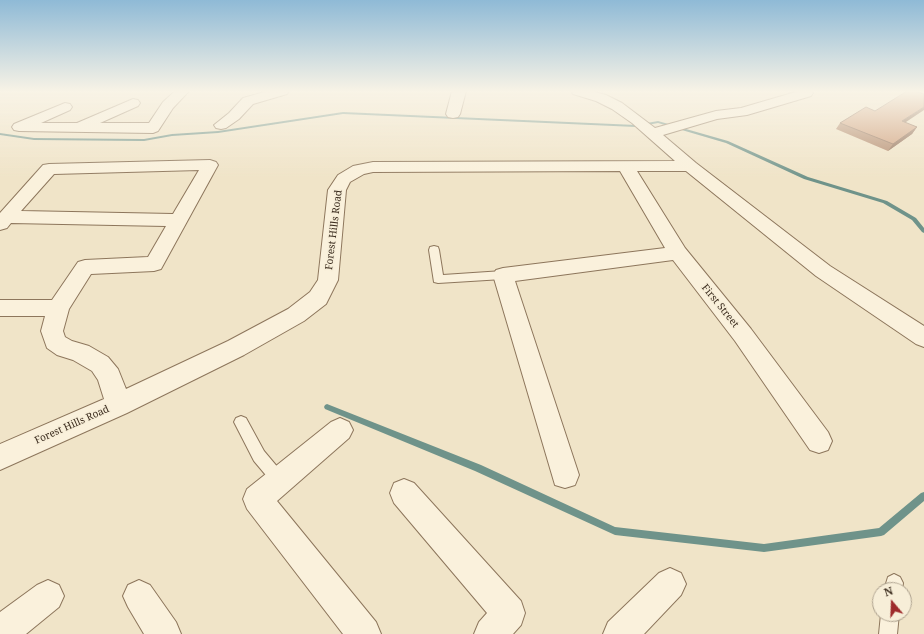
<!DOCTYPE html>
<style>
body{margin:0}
#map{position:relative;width:924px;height:634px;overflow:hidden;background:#f0e4c8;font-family:"Noto Serif",serif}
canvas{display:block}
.north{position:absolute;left:872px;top:582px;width:40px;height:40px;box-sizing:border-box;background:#f7eed8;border:1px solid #ada18e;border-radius:50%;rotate:341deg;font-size:11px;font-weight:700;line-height:16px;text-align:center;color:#3d2e20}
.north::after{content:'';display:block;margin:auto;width:14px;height:18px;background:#9e2a2b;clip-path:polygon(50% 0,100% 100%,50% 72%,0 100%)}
</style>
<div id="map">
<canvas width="924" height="634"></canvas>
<div class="north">N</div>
</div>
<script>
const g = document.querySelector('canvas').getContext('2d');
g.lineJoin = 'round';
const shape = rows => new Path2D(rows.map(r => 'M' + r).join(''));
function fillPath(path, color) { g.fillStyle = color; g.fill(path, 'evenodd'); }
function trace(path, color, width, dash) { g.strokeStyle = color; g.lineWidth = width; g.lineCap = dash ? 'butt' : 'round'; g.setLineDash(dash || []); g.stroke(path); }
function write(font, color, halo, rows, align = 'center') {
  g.font = font + ' "Noto Serif",serif'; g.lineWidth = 3; g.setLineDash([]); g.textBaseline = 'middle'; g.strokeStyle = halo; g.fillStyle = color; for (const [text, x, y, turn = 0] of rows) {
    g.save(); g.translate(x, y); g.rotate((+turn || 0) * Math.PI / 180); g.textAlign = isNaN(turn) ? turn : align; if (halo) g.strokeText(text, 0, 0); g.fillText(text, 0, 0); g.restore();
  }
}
const stream = shape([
 [343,112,636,125,658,121,728,141,808,177,887,201,916,218,924,228,924,233,922,232,912,220,883,203,804,179,726,143,658,123,636,127,343,114,218,133,172,136,144,141,34,140,0,135,0,133,34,138,144,139,172,134,218,131,343,112],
 [327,404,481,465,615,527,764,544,879,528,921,493,924,492,924,501,884,535,881,536,764,552,615,535,475,471,325,409,324,407,325,405,327,404]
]);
const service = shape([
 [434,246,438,247,439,250,443,275,503,271,507,272,509,275,507,278,503,279,438,283,434,282,429,250,430,247,434,246],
 [241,416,246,418,264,451,285,476,288,481,285,486,280,488,275,486,254,461,234,422,236,418,241,416],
 [894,574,900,577,903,583,902,590,884,590,888,577,894,574],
 [881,614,899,614,897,634,879,634,881,614]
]);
const minor = shape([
 [175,91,189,91,173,108,158,131,153,133,19,131,14,130,12,127,14,124,65,103,70,104,72,107,70,110,41,123,77,123,133,99,138,100,140,103,138,106,100,123,149,123,163,102,175,91],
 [268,91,289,91,287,94,253,104,239,119,226,128,221,129,216,128,214,125,229,113,243,98,268,91],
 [452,91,466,91,460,114,458,117,453,118,448,117,446,114,452,91],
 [571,91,591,91,606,95,622,103,655,128,716,111,741,108,799,91,811,91,813,93,811,96,747,115,717,119,663,135,696,163,830,266,924,326,924,347,916,344,816,276,686,171,637,171,685,248,751,329,828,432,832,441,828,450,819,453,810,450,735,341,673,260,515,281,579,475,575,485,565,488,555,485,493,275,496,270,503,268,665,248,620,171,373,172,364,174,350,182,346,190,338,280,326,304,304,321,244,355,127,413,0,470,0,444,104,399,98,380,92,371,73,360,57,355,47,348,41,331,45,316,0,316,0,300,52,300,78,262,85,260,148,257,166,226,11,223,7,228,0,230,0,213,43,165,49,164,210,160,216,162,218,165,161,269,154,271,91,274,69,309,63,331,65,337,72,341,89,346,108,357,118,369,126,389,228,341,288,309,310,292,318,280,328,190,338,175,353,166,373,162,675,161,632,123,612,109,596,101,573,94,571,91],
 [199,170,173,214,21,211,54,174,199,170],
 [340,418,349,422,353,430,349,438,277,501,376,622,381,634,343,634,247,509,243,499,247,489,331,422,340,418],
 [404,479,414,483,521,601,525,613,521,625,513,634,474,634,479,622,487,613,394,503,390,493,394,483,404,479],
 [670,568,681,573,686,584,681,595,644,634,603,634,608,622,659,573,670,568],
 [48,580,59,585,64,596,59,607,26,634,0,634,0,612,37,585,48,580],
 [139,580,150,585,176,622,181,634,144,634,128,607,123,596,128,585,139,580]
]);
const wall = shape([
 [875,111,905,123,917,127,912,134,888,151,836,129,840,123]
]);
const shadedWall = shape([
 [924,107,924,110,897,128,902,121],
 [917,127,912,134,888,151,893,144]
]);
const building = shape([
 [907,91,915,91,924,94,924,107,902,121,917,127,893,144,840,123,866,107,875,111,907,91]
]);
const streetNames = [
 ["Forest Hills Road",334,230,-83],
 ["First Street",720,306,51],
 ["Forest Hills Road",72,425,-24]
];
fillPath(stream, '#6f938a');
trace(service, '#8d765c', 2);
trace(minor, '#8d765c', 2);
fillPath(service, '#faf1dc');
fillPath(minor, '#faf1dc');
fillPath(wall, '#b2896c');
fillPath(shadedWall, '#916f58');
fillPath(building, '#cf9f7d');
trace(building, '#916f58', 1);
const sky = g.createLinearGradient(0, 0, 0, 179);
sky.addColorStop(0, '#8fbad6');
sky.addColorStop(0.51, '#f8f3e6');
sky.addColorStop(1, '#f8f3e600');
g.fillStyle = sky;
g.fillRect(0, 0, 924, 179);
write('10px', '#3d2e20', '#f7eed8', streetNames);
</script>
